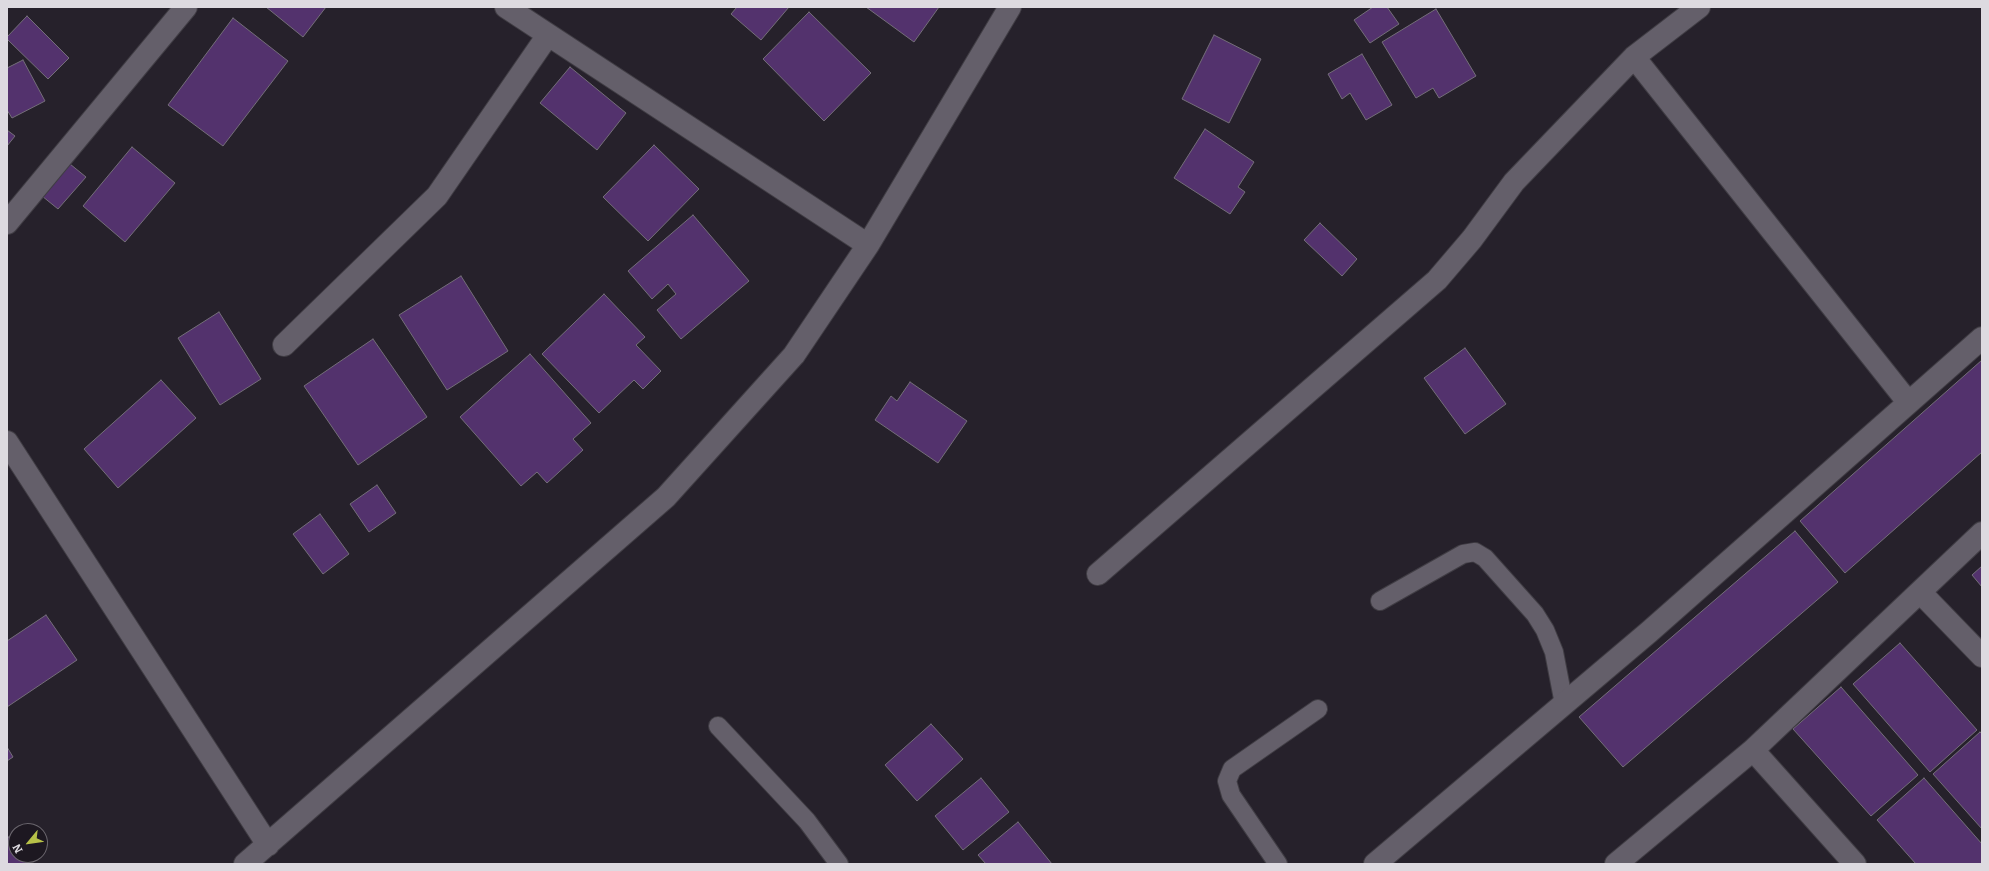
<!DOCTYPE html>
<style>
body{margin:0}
#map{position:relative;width:1989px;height:871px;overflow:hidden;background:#26212b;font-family:Bitter,serif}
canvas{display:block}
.frame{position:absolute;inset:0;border:8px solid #dddae0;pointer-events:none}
.north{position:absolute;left:8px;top:823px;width:40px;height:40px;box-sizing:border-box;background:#1d1821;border:1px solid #6a666d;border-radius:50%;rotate:241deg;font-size:11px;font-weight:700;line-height:16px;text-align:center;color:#dddae0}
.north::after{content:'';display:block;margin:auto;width:14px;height:18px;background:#b7c148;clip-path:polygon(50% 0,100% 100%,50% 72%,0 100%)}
</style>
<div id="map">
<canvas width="1989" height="871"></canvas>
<div class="frame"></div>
<div class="north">N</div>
</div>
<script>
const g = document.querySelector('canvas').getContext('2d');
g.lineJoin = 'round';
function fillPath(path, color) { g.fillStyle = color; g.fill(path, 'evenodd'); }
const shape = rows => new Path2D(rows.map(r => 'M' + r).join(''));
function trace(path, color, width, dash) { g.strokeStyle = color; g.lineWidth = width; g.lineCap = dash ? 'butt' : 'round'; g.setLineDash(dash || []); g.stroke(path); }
const building = shape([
 [266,7,326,7,303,37,266,7],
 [737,7,789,7,761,40,731,14,737,7],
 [866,7,939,7,914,42,866,7],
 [1373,7,1387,7,1399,24,1370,43,1354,20,1373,7],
 [1436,9,1476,76,1439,98,1433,88,1416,98,1382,42,1436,9],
 [809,12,871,73,824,121,763,59,809,12],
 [27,16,69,58,48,79,7,39,7,37,27,16],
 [233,18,288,61,223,146,168,105,233,18],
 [1214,35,1261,59,1229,123,1182,99,1214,35],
 [1362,54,1392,105,1366,120,1350,93,1342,99,1328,74,1362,54],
 [23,60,45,101,12,118,7,110,7,68,23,60],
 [570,67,626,113,597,150,540,103,570,67],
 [1205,129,1254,162,1238,187,1245,192,1230,214,1174,178,1205,129],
 [7,130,15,136,7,146,7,130],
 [654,145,699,189,648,241,603,197,654,145],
 [132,147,175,183,125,242,83,206,132,147],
 [70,164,86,177,58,209,42,196,70,164],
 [693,215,749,281,681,339,657,310,676,294,668,284,652,299,628,271,693,215],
 [1320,223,1357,259,1342,276,1304,240,1320,223],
 [461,276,508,351,447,390,399,315,461,276],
 [604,294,645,337,636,345,661,371,643,389,634,380,599,413,542,354,604,294],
 [219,312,261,379,220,405,178,338,219,312],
 [373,339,427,417,358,465,304,386,373,339],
 [1465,348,1506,404,1465,434,1424,378,1465,348],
 [530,354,591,423,573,439,583,450,547,483,537,472,521,486,460,417,530,354],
 [1982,360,1982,452,1845,573,1800,521,1982,360],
 [161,380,196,418,118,488,84,449,161,380],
 [910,382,967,421,938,463,875,420,891,396,897,401,910,382],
 [377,485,396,513,369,532,350,504,377,485],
 [320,514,349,554,323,574,293,534,320,514],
 [1795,531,1838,582,1623,767,1579,717,1795,531],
 [1982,566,1982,587,1972,575,1982,566],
 [46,615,77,660,7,707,7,641,46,615],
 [1900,643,1977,730,1930,772,1853,684,1900,643],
 [1841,687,1918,775,1871,816,1793,729,1841,687],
 [931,724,963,759,917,801,885,765,931,724],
 [1980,732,1982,734,1982,829,1933,774,1980,732],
 [7,747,13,757,7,761,7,747],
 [981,778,1009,812,963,850,935,816,981,778],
 [1924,778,1982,844,1982,864,1916,864,1877,820,1924,778],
 [1018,822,1052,864,986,864,978,855,1018,822],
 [7,835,16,848,16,855,21,855,27,864,7,864,7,835]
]);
const lane = shape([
 [1380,601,1463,554,1475,552,1485,558,1535,614,1545,630,1554,652,1564,704],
 [718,726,807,821,839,864],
 [1278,864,1231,795,1227,781,1232,769,1318,709]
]);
const street = shape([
 [506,7,868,245],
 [1634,57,1908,402],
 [7,223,186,7],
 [284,345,437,196,548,35],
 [7,442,268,845],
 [1098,574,1437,280,1472,239,1514,182,1634,57,1699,7],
 [1920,592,1982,656],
 [1753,750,1855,864],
 [245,864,666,497,794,355,868,245,1010,7],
 [1375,864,1649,632,1982,338],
 [1616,864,1753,750,1982,533]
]);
fillPath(building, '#53326d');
trace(building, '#746e79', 1);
trace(lane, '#403d44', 20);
trace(street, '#403d44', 24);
trace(lane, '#645f6a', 18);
trace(street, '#645f6a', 22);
</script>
